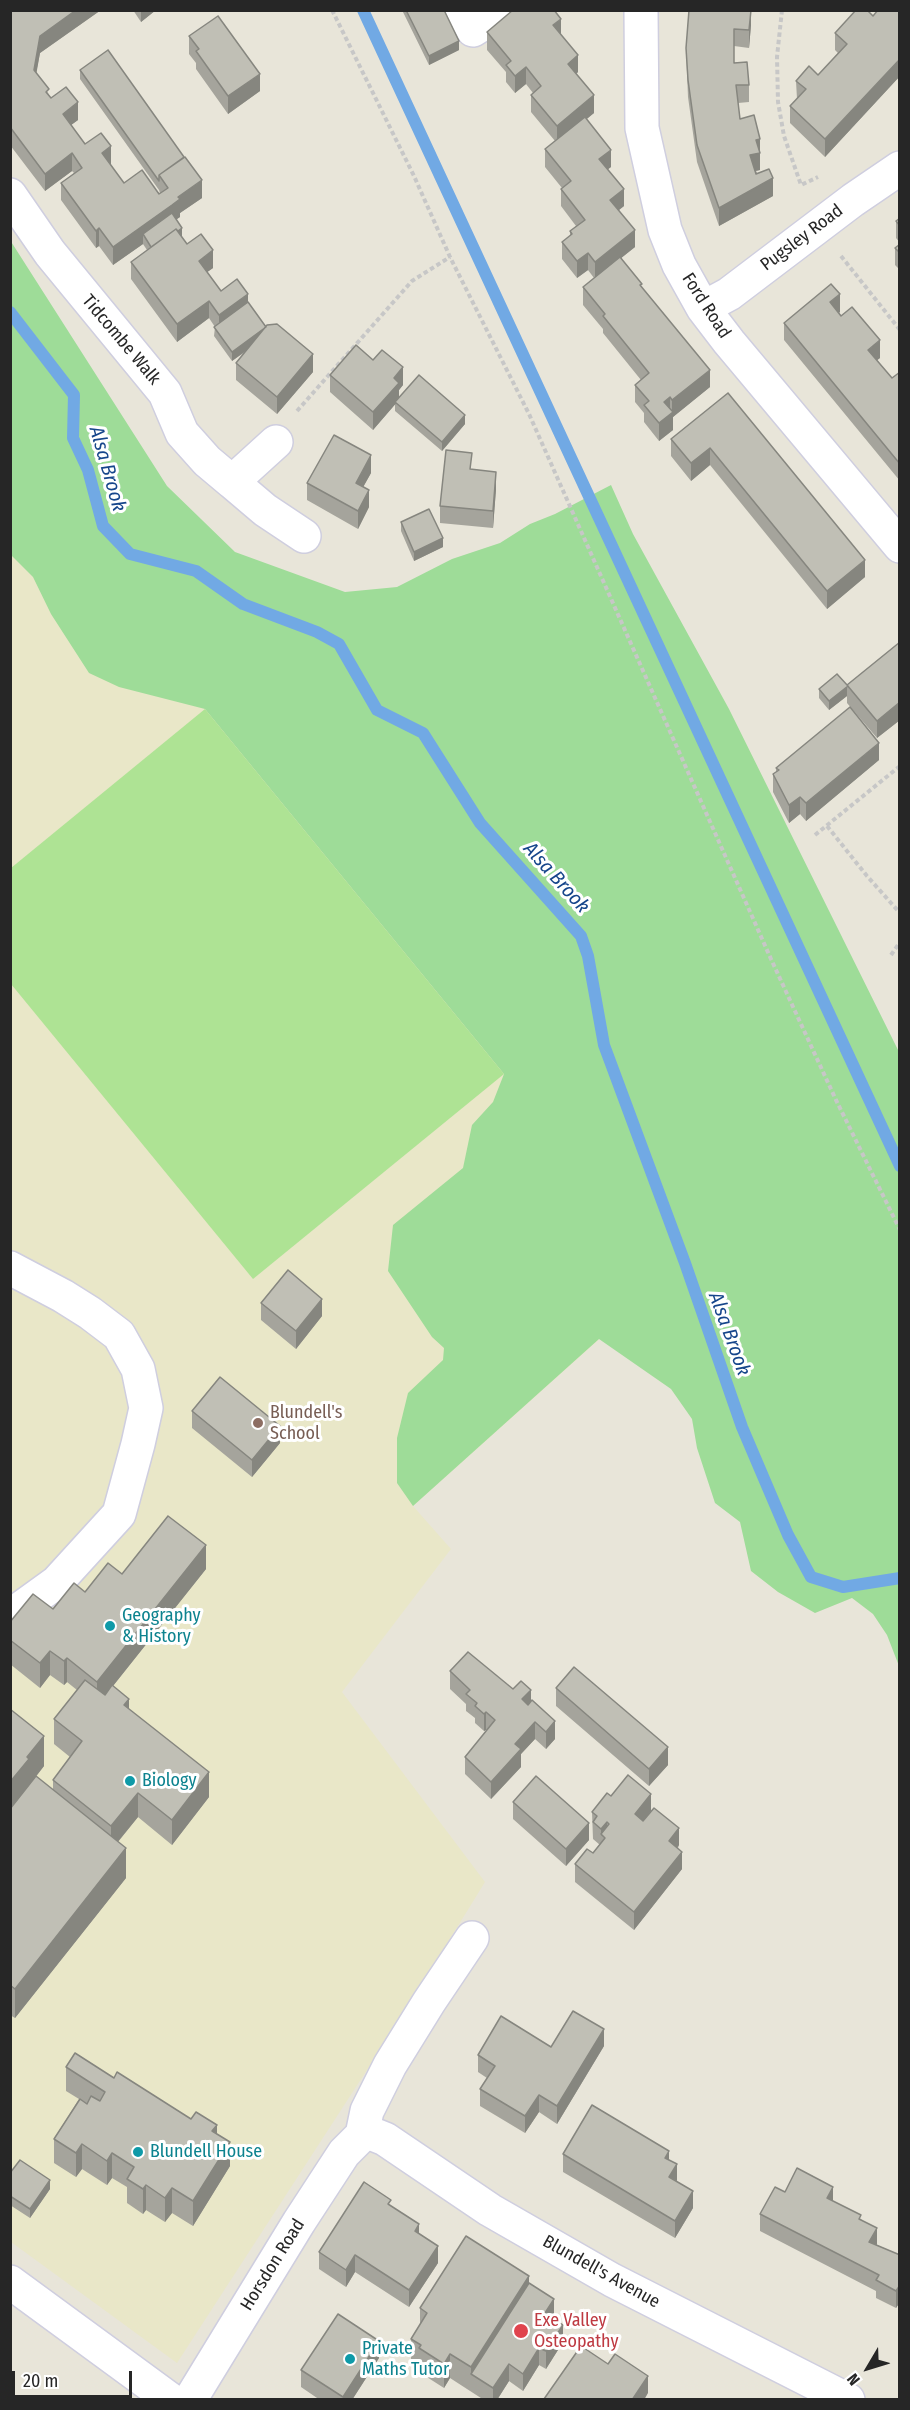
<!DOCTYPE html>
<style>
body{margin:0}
#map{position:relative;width:910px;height:2410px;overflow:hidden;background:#e8e5d9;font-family:"Fira Sans Condensed",sans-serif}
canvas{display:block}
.frame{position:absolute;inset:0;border:12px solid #262626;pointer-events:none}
.north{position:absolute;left:838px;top:2338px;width:60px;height:60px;-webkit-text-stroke:4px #fff;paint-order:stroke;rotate:232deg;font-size:16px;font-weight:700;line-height:24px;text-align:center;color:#262626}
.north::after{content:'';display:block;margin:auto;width:21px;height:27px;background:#262626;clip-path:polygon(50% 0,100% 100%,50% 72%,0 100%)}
.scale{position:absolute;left:12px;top:2371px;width:120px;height:27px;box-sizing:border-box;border:3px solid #262626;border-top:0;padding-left:8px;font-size:18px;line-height:21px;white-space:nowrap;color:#262626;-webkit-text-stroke:4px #fff;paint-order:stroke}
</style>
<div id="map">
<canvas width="910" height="2410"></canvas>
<div class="frame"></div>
<div class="north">N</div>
<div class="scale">20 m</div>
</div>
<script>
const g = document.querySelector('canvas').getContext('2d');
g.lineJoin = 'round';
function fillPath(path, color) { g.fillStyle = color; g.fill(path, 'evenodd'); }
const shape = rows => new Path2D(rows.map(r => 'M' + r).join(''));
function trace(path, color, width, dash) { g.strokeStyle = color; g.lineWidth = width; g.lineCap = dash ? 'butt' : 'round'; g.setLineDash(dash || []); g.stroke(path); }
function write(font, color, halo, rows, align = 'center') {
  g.font = font + ' "Fira Sans Condensed",sans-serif'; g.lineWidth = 6; g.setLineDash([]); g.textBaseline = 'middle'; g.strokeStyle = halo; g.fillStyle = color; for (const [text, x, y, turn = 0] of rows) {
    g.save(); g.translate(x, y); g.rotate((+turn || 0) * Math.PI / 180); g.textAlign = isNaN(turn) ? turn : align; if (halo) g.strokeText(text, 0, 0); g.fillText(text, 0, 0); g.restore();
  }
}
const education = shape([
 [10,442,671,1275,413,1506,451,1549,342,1692,485,1882,413,1999,177,2363,11,2242]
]);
const green = shape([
 [10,240,167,486,235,552,345,592,397,587,452,559,500,543,530,524,555,514,611,485,633,534,729,709,899,1052,899,1666,887,1635,873,1614,852,1598,815,1613,778,1592,751,1571,740,1522,715,1503,697,1448,692,1419,671,1389,599,1339,413,1506,397,1483,397,1438,408,1393,443,1360,444,1348,432,1337,388,1271,393,1225,463,1168,472,1125,493,1102,504,1074,205,709,119,687,89,673,51,614,33,577,11,555]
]);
const pitch = shape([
 [205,709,504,1074,253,1279,11,984,11,868]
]);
const stream = shape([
 [363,10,900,1166],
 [10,312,74,395,73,438,88,470,103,526,130,554,196,571,243,604,317,632,339,644,377,710,423,733,480,823,581,936,588,956,604,1045,685,1263,742,1427,788,1535,811,1577,843,1587,900,1578]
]);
const path = shape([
 [332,10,414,176,450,257,529,414,771,959,836,1100,900,1230],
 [782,10,777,57,778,102,784,136,801,185,818,177],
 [841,256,900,330],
 [297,411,412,281,450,257],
 [827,826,867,876,900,913],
 [815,835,900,766],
 [891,955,900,942]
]);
const minor = shape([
 [462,10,473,30,505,10],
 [641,10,642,128,665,230,679,265,703,308,729,342,900,546],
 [10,195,50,253,165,393,182,433,207,461,232,482,276,442],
 [703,308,729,294,853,200,900,168],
 [232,482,265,510,304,536],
 [10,1268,63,1296,90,1313,119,1335,138,1369,146,1408,138,1444,119,1514,57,1582,10,1616],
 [362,2135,370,2133,385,2139,490,2210,612,2280,848,2400],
 [362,2135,367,2111,390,2065,429,2002,472,1938],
 [10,2282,171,2400],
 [190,2400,299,2222,344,2153,362,2135]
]);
const wall = shape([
 [10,10,101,10,40,53,36,73,51,98,78,120,71,125,85,144,111,164,110,164,124,183,160,193,159,190,80,79,80,70,202,198,180,213,180,217,176,219,182,237,187,244,213,268,207,272,221,291,248,302,266,327,313,372,277,414,236,380,236,363,245,352,232,361,214,336,215,327,209,318,177,342,131,279,131,262,147,250,143,244,113,265,99,246,96,248,61,200,61,183,74,173,72,171,45,191,10,145],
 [133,10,156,10,141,22],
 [402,10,444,10,459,50,429,65],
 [689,10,751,25,749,48,734,46,734,63,749,85,749,102,738,103,740,119,760,139,760,170,756,171,773,196,719,226,697,162,688,97,686,48],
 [900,10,900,76,825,157,790,123,790,106,797,99,796,81,818,75,838,53,835,50,835,33,873,16],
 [487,32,561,35,578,72,576,74,594,113,586,119,611,167,608,169,624,206,619,210,635,247,621,258,710,387,673,417,673,430,659,441,644,422,644,413,635,402,635,385,641,380,603,333,603,329,583,305,583,287,594,278,588,270,577,278,562,259,562,242,570,236,570,231,576,226,561,206,561,189,562,188,545,167,545,149,555,141,531,112,531,95,533,93,526,84,515,93,506,82,506,72,487,50],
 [189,36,260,91,228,114,196,69,196,63,189,54],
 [900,218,900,243,896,238,896,221],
 [900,244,900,270,895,265,895,248],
 [840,312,839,313,880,358,877,360,892,378,900,372,900,481,784,340,784,323],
 [373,360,403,385,399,390,399,398,465,424,442,451,395,411,395,404,373,430,330,392,330,375],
 [728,393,865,577,827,609,710,465,691,481,671,456,671,439],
 [472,469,496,489,493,528,440,523,440,506],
 [371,473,363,487,369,507,358,529,307,500,307,483],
 [401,522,443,547,414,561,401,531],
 [900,642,900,720,877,738,847,703,847,696,829,710,819,698,819,689,847,686],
 [879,760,806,821,800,814,789,823,773,792,773,774,776,772,776,768],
 [900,983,900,1002,899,1002,899,985],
 [261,1303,322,1316,296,1349,261,1320],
 [192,1411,280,1443,252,1477,192,1428],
 [206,1569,113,1686,129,1709,209,1797,172,1845,138,1817,118,1842,126,1878,15,2018,10,2015,10,1709,44,1766,29,1786,53,1789,53,1780,70,1757,54,1744,54,1719,77,1690,67,1682,64,1685,50,1675,40,1688,10,1664,10,1622,53,1609,85,1592,122,1574],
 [450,1671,513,1689,531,1701,555,1739,546,1749,535,1739,521,1754,521,1767,491,1799,465,1774,465,1757,487,1730,486,1730,484,1731,475,1723,475,1718,466,1711,466,1704,450,1689],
 [556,1688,668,1765,649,1786,556,1706],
 [611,1796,651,1811,679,1845,678,1848,682,1869,634,1930,575,1882,575,1864,593,1853,600,1845,593,1839,592,1812],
 [513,1802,589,1840,566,1866,513,1819],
 [604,2046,557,2124,539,2112,525,2133,480,2106,480,2089,487,2078,478,2072,478,2055,551,2047],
 [66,2067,114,2078,191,2119,217,2134,230,2166,193,2226,172,2213,165,2222,146,2210,143,2214,127,2203,127,2187,112,2178,107,2185,82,2169,76,2177,54,2163,54,2139,79,2099,66,2091],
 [563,2154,669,2160,677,2181,693,2208,675,2238,563,2172],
 [10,2173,50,2189,30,2218,10,2205],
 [785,2192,833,2201,861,2219,877,2245,900,2255,900,2302,896,2308,876,2298,876,2291,760,2231,760,2214],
 [391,2206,419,2234,438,2263,409,2307,355,2272,346,2287,319,2269,319,2252],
 [529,2283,554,2316,553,2318,563,2342,546,2369,539,2365,523,2391,509,2381,497,2400,484,2400,450,2378,444,2388,419,2372,419,2368,411,2364,411,2339,420,2324,420,2308],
 [379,2358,352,2400,320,2400,301,2387,301,2370]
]);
const shadedWall = shape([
 [76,10,101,10,40,53,34,87,34,70,40,36],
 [141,10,156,10,141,22],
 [751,10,751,25,749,48,749,30],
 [561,19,561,37,553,25],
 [459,41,459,50,429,65,429,56],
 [578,55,578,72,568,81,568,64],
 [900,59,900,76,825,157,825,139],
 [526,67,526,84,515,93,515,76],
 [260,74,260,91,228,114,228,96],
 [594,95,594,113,557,144,557,126],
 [78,102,78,120,63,131,63,114],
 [760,139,760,170,750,172,750,155,756,140],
 [111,146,111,164,102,171,102,153],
 [611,150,611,167,599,176,599,159],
 [72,153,72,171,45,191,45,174],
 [773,178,773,196,719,226,719,208],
 [202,180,202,198,180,213,180,217,147,241,143,234,143,244,113,265,113,247,178,197],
 [624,189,624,206,610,217,610,200],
 [99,228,99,246,96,248,96,231],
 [182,228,182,237,153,249],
 [635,230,635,247,595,279,595,262],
 [213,250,213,268,199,278,199,261],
 [588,253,588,270,577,278,577,261],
 [248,294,248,311,219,332,219,315],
 [840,294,840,312,830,319,830,302],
 [209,301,209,318,177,342,177,324],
 [266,327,266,336,232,361,232,352],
 [880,340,880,358,868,367,868,350],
 [313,354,313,372,277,414,277,397],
 [403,367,403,385,399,390,399,400,373,430,373,412,394,378],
 [710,370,710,387,673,417,673,430,659,441,659,423,664,402,670,397,670,415,672,413,672,400],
 [465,415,465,424,442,451,442,442],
 [710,448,710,465,691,481,691,463],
 [371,455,371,473,356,500,356,483],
 [496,472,496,489,493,528,493,511],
 [369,490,369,507,358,529,358,511],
 [443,538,443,547,414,561,414,552],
 [865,560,865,577,827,609,827,591],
 [847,687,847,696,829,710,829,701],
 [900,702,900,720,877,738,877,721],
 [879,743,879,760,806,821,806,803],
 [800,797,800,814,789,823,789,805],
 [322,1299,322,1316,296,1349,296,1331],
 [280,1426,280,1443,252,1477,252,1460],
 [206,1545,206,1569,97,1706,97,1682],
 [50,1651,50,1675,40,1688,40,1663],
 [67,1658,67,1682,64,1685,64,1661],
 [531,1690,531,1708,522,1699],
 [129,1699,129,1723,124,1705],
 [486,1712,486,1730,484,1731,484,1714],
 [555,1721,555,1739,546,1749,546,1732],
 [535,1722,535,1739,521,1754,521,1767,491,1799,491,1782,515,1744],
 [44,1736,44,1766,29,1785,29,1789,10,1812,10,1782,27,1757],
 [668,1747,668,1765,649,1786,649,1769],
 [209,1772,209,1797,172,1845,172,1820],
 [138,1793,138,1817,111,1850,111,1826],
 [651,1794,651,1811,635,1831,635,1814],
 [607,1822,607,1839,601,1835,601,1829],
 [589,1823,589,1840,566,1866,566,1849],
 [679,1828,679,1845,669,1858,669,1841],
 [126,1848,126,1878,15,2018,15,1989],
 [682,1852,682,1869,634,1930,634,1912],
 [604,2029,604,2046,557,2124,557,2106],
 [539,2095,539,2112,525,2133,525,2116],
 [217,2125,217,2149,212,2131],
 [230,2142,230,2166,193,2226,193,2201],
 [82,2144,82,2169,76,2177,76,2153],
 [669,2151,669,2168,665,2158],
 [112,2153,112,2178,107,2185,107,2161],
 [677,2164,677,2181,669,2177],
 [50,2180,50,2189,30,2218,30,2209],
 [146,2185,146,2210,143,2214,143,2189],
 [833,2187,833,2204,827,2198],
 [172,2188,172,2213,165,2222,165,2198],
 [693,2191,693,2208,675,2238,675,2221],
 [419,2224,419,2242,415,2231],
 [877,2228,877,2245,869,2242],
 [438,2246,438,2263,409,2307,409,2290],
 [355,2255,355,2272,346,2287,346,2270],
 [529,2276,529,2301,471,2374,471,2367],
 [900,2285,900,2302,896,2308,896,2291],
 [554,2299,554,2316,545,2330,545,2313],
 [563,2325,563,2342,546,2369,546,2351],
 [379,2341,379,2358,352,2400,343,2400,343,2397],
 [539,2348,539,2365,523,2391,523,2374],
 [450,2354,450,2378,444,2388,444,2364],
 [509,2364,509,2381,497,2400,493,2400,493,2388],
 [648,2376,648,2393,644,2400,632,2400]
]);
const building = shape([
 [10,10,76,10,40,36,34,70,49,89,46,92,51,98,66,87,78,102,63,114,85,144,101,133,111,146,102,153,124,183,142,170,159,194,168,188,159,175,185,157,202,180,178,197,180,199,172,205,113,247,99,228,96,231,61,183,82,168,72,153,45,174,10,127,10,10],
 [406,10,444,10,459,41,429,56,406,10],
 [513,10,554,10,561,19,553,25,578,55,568,64,594,95,557,126,531,95,541,86,526,67,515,76,506,65,511,61,487,32,513,10],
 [689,10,751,10,749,30,734,29,734,63,747,62,749,85,736,85,740,119,754,115,760,139,756,140,760,153,750,155,756,174,769,169,773,178,719,208,697,145,688,80,686,48,689,10],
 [856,10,867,10,873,16,878,10,900,10,900,59,825,139,790,106,806,89,796,81,809,66,818,75,847,44,835,33,856,10],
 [218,16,260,74,228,96,196,51,199,49,189,36,218,16],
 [108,50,184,157,159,175,159,181,80,70,108,50],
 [585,117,611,150,599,159,624,189,610,200,635,230,595,262,588,253,577,261,562,242,572,234,570,231,585,220,561,189,571,181,545,149,585,117],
 [172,213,182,228,178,231,176,229,151,247,143,234,172,213],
 [900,218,900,226,896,221,900,218],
 [176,229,187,244,201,234,213,250,199,261,221,291,237,279,248,294,219,315,209,301,177,324,131,262,176,229],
 [900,244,900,253,895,248,900,244],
 [620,257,642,284,640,285,710,370,672,400,670,397,664,402,673,412,659,423,644,405,649,401,635,385,649,373,603,316,605,314,583,287,620,257],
 [831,284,840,294,830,302,841,316,852,307,880,340,868,350,892,378,900,372,900,464,784,323,831,284],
 [248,302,266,327,232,352,214,327,248,302],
 [277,324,313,354,277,397,236,363,267,325,277,324],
 [356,345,373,360,382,350,403,367,394,378,399,383,373,412,330,375,356,345],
 [419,375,465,415,442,442,395,402,419,375],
 [728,393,865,560,827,591,710,448,691,463,671,439,728,393],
 [334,435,371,455,356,483,369,490,358,511,307,483,334,435],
 [446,450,472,453,470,469,496,472,493,511,440,506,446,450],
 [429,509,443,538,414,552,401,522,429,509],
 [900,642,900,702,877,721,847,685,900,642],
 [837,674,848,686,829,701,819,689,837,674],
 [850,707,879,743,806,803,800,797,789,805,773,774,779,770,776,768,850,707],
 [288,1270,322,1299,296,1331,261,1303,288,1270],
 [220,1377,280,1426,252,1460,192,1411,220,1377],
 [168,1516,206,1545,97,1682,67,1658,64,1661,50,1651,40,1663,10,1640,10,1622,33,1594,53,1609,74,1583,85,1592,108,1563,122,1574,168,1516],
 [468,1652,513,1689,521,1681,531,1690,522,1699,528,1705,532,1700,555,1721,546,1732,535,1722,515,1744,521,1749,491,1782,465,1757,495,1720,486,1712,484,1714,475,1706,477,1703,466,1694,470,1690,450,1671,468,1652],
 [574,1667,668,1747,649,1769,556,1688,574,1667],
 [85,1680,105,1695,112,1685,129,1699,124,1705,209,1772,172,1820,138,1793,111,1826,53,1780,82,1741,54,1719,85,1680],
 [10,1709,44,1736,27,1757,29,1759,10,1782,10,1709],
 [628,1775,651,1794,635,1814,643,1821,654,1808,679,1828,669,1841,682,1852,634,1912,575,1864,587,1849,593,1853,605,1838,601,1834,609,1824,607,1822,601,1829,593,1822,597,1816,592,1812,607,1793,611,1796,628,1775],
 [36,1776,126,1848,15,1989,10,1985,10,1809,36,1776],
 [536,1776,589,1823,566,1849,513,1802,536,1776],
 [573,2011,604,2029,557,2106,539,2095,525,2116,480,2089,495,2066,478,2055,501,2016,551,2047,573,2011],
 [75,2053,114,2078,117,2072,191,2119,196,2112,217,2125,212,2131,230,2142,193,2201,172,2188,165,2198,146,2185,143,2189,127,2179,134,2167,112,2153,107,2161,82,2144,76,2153,54,2139,80,2099,87,2104,91,2096,100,2101,105,2092,66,2067,75,2053],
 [592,2105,669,2151,665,2158,677,2164,669,2177,693,2191,675,2221,563,2154,592,2105],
 [20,2160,50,2180,30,2209,10,2196,10,2173,20,2160],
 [797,2168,833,2187,827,2198,861,2215,859,2219,877,2228,869,2242,900,2255,900,2285,896,2291,876,2280,879,2275,760,2214,775,2187,785,2192,797,2168],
 [364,2182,391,2200,388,2204,419,2224,415,2231,438,2246,409,2290,355,2255,346,2270,319,2252,364,2182],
 [466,2236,529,2276,471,2367,450,2354,444,2364,419,2348,421,2345,411,2339,427,2313,420,2308,466,2236],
 [529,2283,554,2299,545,2313,563,2325,546,2351,539,2348,523,2374,509,2364,493,2388,471,2374,529,2283],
 [338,2314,379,2341,343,2397,301,2370,338,2314],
 [581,2346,608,2364,615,2354,648,2376,632,2400,544,2399,581,2346]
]);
const markers = [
 [258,1423,6,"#8d6e63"],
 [110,1626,6,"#0f9aa8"],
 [130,1781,6,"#0f9aa8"],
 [138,2152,6,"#0f9aa8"],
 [521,2331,8,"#e0444e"],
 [350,2359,6,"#0f9aa8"]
];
const streetNames = [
 ["Pugsley Road",802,238,-37],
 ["Ford Road",706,306,57],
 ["Tidcombe Walk",121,340,50],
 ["Horsdon Road",273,2265,-58],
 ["Blundell's Avenue",601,2272,29]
];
const educationNames = [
 ["Blundell's",270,1413],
 ["School",270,1434]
];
const cultureNames = [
 ["Geography",122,1616],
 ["& History",122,1637],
 ["Biology",142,1781],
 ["Blundell House",150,2152],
 ["Private",362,2349],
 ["Maths Tutor",362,2370]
];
const healthNames = [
 ["Exe Valley",534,2321],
 ["Osteopathy",534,2342]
];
const waterNames = [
 ["Alsa Brook",107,469,74],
 ["Alsa Brook",556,878,48],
 ["Alsa Brook",729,1334,70]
];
fillPath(education, '#e9e7c8');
fillPath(green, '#9edc98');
fillPath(pitch, '#aee394');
trace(stream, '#71a9e4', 12);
trace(minor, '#cfcedf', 36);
trace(path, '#c7c7c7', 4, [4.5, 3]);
trace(minor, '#fff', 33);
fillPath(wall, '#a5a49c');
fillPath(shadedWall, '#86867f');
fillPath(building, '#c0bfb5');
trace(building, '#86867f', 1.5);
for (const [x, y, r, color] of markers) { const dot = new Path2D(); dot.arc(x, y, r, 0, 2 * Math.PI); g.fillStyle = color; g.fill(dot); trace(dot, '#fff', 2); }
write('18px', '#262626', '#fff', streetNames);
write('18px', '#785e54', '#fff', educationNames, 'left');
write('18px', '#0d838f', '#fff', cultureNames, 'left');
write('18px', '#be3a42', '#fff', healthNames, 'left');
write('italic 20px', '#16468b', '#fff', waterNames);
</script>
